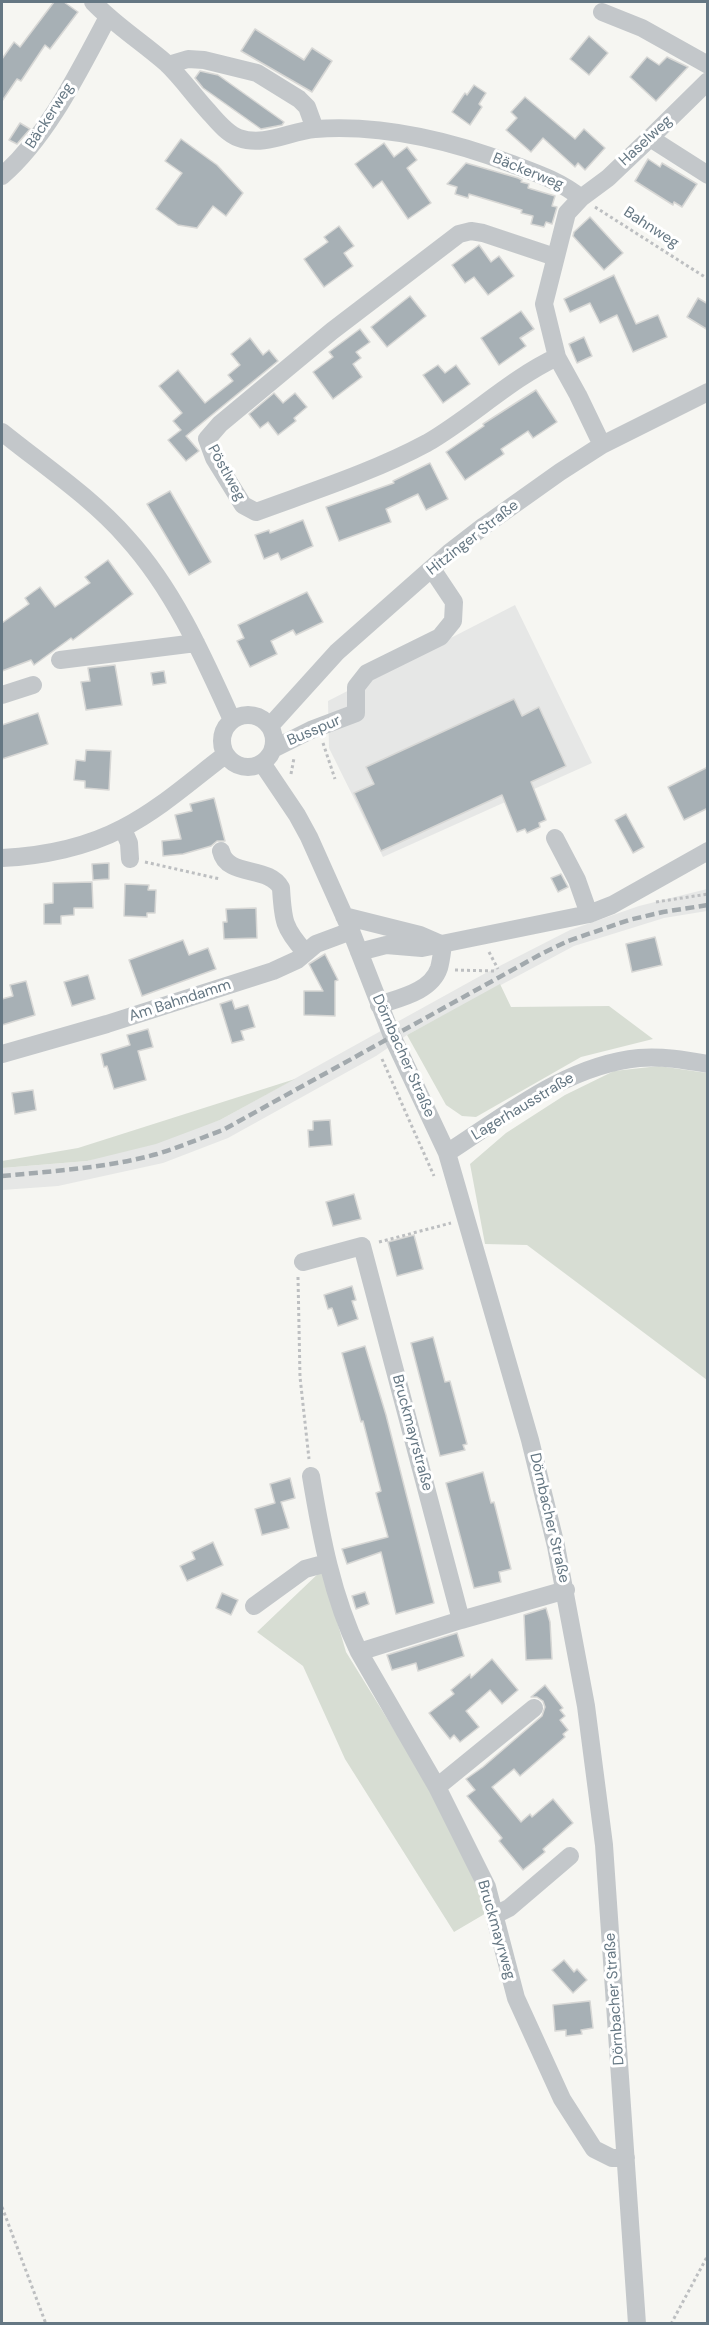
<!DOCTYPE html>
<meta charset="utf-8">
<style>
body{margin:0}
#map{position:relative;width:709px;height:2325px;overflow:hidden;background:#f6f6f2;font-family:"DM Sans",sans-serif}
canvas{display:block}
.frame{position:absolute;inset:0;border:3px solid #657783;pointer-events:none}
</style>
<div id="map">
<canvas width="709" height="2325"></canvas>
<div class="frame"></div>
</div>
<script>
const ctx = document.querySelector('canvas').getContext('2d');
ctx.lineJoin = 'round';
function paint(path, color) { ctx.fillStyle = color; ctx.fill(path, 'evenodd'); }
function strokePath(path, color, width, dash) { ctx.strokeStyle = color; ctx.lineWidth = width; ctx.lineCap = dash ? 'butt' : 'round'; ctx.setLineDash(dash || []); ctx.stroke(path); }
function drawText(font, color, halo, rows, align = 'center') {
  ctx.font = font + ' "DM Sans",sans-serif'; ctx.lineWidth = 6; ctx.setLineDash([]); ctx.textBaseline = 'middle'; ctx.strokeStyle = halo; ctx.fillStyle = color; for (const [text, x, y, turn = 0] of rows) {
    ctx.save(); ctx.translate(x, y); ctx.rotate((+turn || 0) * Math.PI / 180); ctx.textAlign = isNaN(turn) ? turn : align; if (halo) ctx.strokeText(text, 0, 0); ctx.fillText(text, 0, 0); ctx.restore();
  }
}
paint(new Path2D(`
 M515,605L592,763L383,857L329,748L328,701Z
 M707,889V911L664,918L574,946L407,1035L376,1056L228,1138L163,1163L58,1186L2,1190V1168L87,1161L220,1120L482,975L570,930L639,906Z`), '#e6e7e6');
paint(new Path2D(`
 M500,984L511,1007L609,1006L653,1039L581,1057L476,1117L462,1116L446,1105L407,1035Z
 M659,1066L707,1073V1380L527,1245L485,1244L470,1164L506,1133L565,1095L614,1071Z
 M295,1079L220,1120L156,1144L87,1161L2,1168V1161L78,1148Z
 M322,1570L346,1652L443,1809L488,1912L454,1932L345,1759L303,1666L257,1632Z`), '#d7ddd3');
const building = new Path2D(`
 M54,2H64L78,12L50,49L45,45L21,81L17,79L2,101V59L14,42L20,47Z
 M255,29L304,60L312,48L332,61L312,92L241,51Z
 M589,36L608,53L589,75L570,59Z
 M647,57L659,65L667,57L688,67L656,101L630,77Z
 M200,71L218,75L284,122L282,125L261,129L203,88L195,78Z
 M474,85L486,93L479,104L482,107L470,125L452,112L465,93L467,95Z
 M525,97L575,139L584,129L605,148L585,170L578,163L575,167L543,138L531,152L506,130L517,118L511,112Z
 M20,123L30,129L17,144L9,140Z
 M181,139L217,165L243,193L226,216L213,206L197,228L178,225L156,209L182,173L165,161Z
 M384,143L394,157L407,147L417,160L407,168L431,203L408,219L382,181L373,188L355,164Z
 M648,159L660,167L662,163L697,184L682,207L674,202L673,205L635,181Z
 M466,163L518,178L522,180L521,182L529,184L528,188L555,196L552,206L557,207L552,224L546,222L544,227L531,224L533,216L521,213L522,210L469,194L468,198L455,194L457,187L447,184Z
 M590,217L623,253L604,270L573,236L574,232Z
 M339,226L354,246L344,253L353,266L324,287L304,259L328,242L324,237Z
 M479,245L491,262L499,256L514,276L488,295L474,277L465,283L452,265Z
 M614,275L636,324L658,315L667,337L633,352L617,315L600,323L590,303L570,312L564,299Z
 M410,296L426,316L387,347L371,327Z
 M698,298L708,304V330L687,317Z
 M521,311L534,329L520,338L526,346L499,365L481,338Z
 M360,329L370,342L356,352L361,358L353,364L362,377L333,399L313,372L333,357L329,352Z
 M584,337L592,356L577,363L569,344Z
 M250,338L263,355L269,350L278,361L186,436L199,451L186,461L168,440L181,430L173,421L182,413L159,386L178,370L205,403L233,381L228,375L240,365L231,354Z
 M438,365L445,373L456,365L470,384L443,403L423,375Z
 M536,390L557,422L533,438L528,431L501,449L504,454L465,480L446,452L484,426L483,424Z
 M274,393L283,403L295,393L307,407L294,418L296,421L278,435L268,422L260,428L249,414Z
 M430,463L448,499L426,510L418,494L386,509L391,522L339,541L326,507L394,483L393,481Z
 M170,491L211,562L189,575L147,504Z
 M303,520L313,546L281,560L278,553L264,559L255,535L269,530L270,533Z
 M108,560L133,594L73,640L71,638L34,665L31,660L2,671V623L29,604L25,598L40,587L55,607L90,583L85,577Z
 M307,592L323,622L296,635L293,630L271,641L277,654L250,667L237,641L244,638L238,625Z
 M115,665L122,705L86,710L81,682L90,681L88,668Z
 M164,671L166,683L153,685L151,673Z
 M514,699L522,716L539,707L566,766L531,782L546,820L539,823L540,827L527,833L525,829L517,832L502,795L381,851L354,793L374,784L366,767Z
 M38,713L48,744L2,759V725Z
 M86,750L111,751L109,790L85,788V781L74,780L76,760L85,761Z
 M708,767V808L684,820L668,787Z
 M214,798L225,841H217L211,846L183,854L163,856L162,841L181,839L175,815L192,811L190,804Z
 M626,814L644,847L633,853L615,820Z
 M109,863V879L93,880L92,864Z
 M561,874L568,887L558,892L551,878Z
 M92,882L93,908H74V915L61,916V924H44V904L53,903V883Z
 M125,884L149,885L148,890H156L155,913H147V917L124,916Z
 M256,908L257,938L224,939L223,922H227L226,909Z
 M655,937L662,965L632,972L626,944Z
 M183,940L189,955L208,948L216,969L142,996L129,960Z
 M325,954L338,980L335,981V1016L304,1015V991H323L309,964Z
 M88,975L95,999L72,1006L64,982Z
 M26,981L35,1015L2,1025V999L13,996L10,985Z
 M232,1000L235,1009L248,1005L255,1027L241,1031L244,1040L232,1043L220,1004Z
 M148,1029L153,1047L138,1051L146,1080L114,1089L107,1066L104,1067L101,1054L130,1045L127,1035Z
 M33,1090L36,1110L15,1114L12,1093Z
 M330,1120L332,1145L309,1147L308,1130H313V1121Z
 M354,1194L361,1219L333,1226L326,1202Z
 M414,1235L423,1269L397,1276L388,1242Z
 M352,1286L356,1300L352,1301L358,1319L338,1326L332,1308L328,1309L324,1295Z
 M433,1337L445,1382L450,1381L467,1444L463,1445L465,1450L440,1456L411,1343Z
 M365,1346L386,1415L434,1603L396,1614L381,1552L347,1564L342,1549L388,1537L376,1493L381,1491L363,1421L361,1422L342,1353Z
 M483,1472L491,1503L494,1502L511,1569L499,1572L501,1582L474,1588L446,1483Z
 M290,1478L295,1498L281,1502L289,1528L262,1535L255,1509L275,1503L270,1484Z
 M213,1542L223,1565L187,1581L180,1566L195,1559L192,1552Z
 M365,1592L369,1604L356,1609L352,1596Z
 M222,1593L238,1600L231,1615L216,1608Z
 M546,1608L550,1622L552,1659L526,1660L524,1615Z
 M457,1633L464,1656L418,1671L416,1663L392,1670L387,1655Z
 M492,1659L518,1690L502,1704L490,1690L466,1711L479,1727L460,1742L454,1735L450,1739L429,1713L454,1694L451,1690L470,1674L471,1678Z
 M545,1685L563,1708L560,1710L565,1716L560,1720L568,1730L563,1734L565,1737L520,1776L514,1769L492,1787L521,1822L530,1814L532,1817L553,1799L573,1823L543,1849L545,1852L523,1870L499,1841L502,1838L467,1796L475,1790L466,1779L483,1767L542,1716L545,1707L543,1701L537,1697H531Z
 M564,1960L574,1972L577,1969L587,1980L573,1993L552,1970Z
 M590,2001L593,2028L581,2030L582,2034L566,2036V2030L555,2031L553,2005Z`);
paint(building, '#a7b0b5');
strokePath(building, '#d7d7d5', 1.5);
strokePath(new Path2D(`
 M595,207L708,279
 M323,743L335,779
 M291,774L294,758
 M145,862L220,879
 M656,902L708,894
 M489,952L498,969
 M455,970L494,971
 M382,1059L434,1176
 M379,1242L451,1223
 M298,1277L300,1377L309,1459
 M2,2207L46,2324
 M671,2324L708,2255`), '#bdbfc1', 3, [3, 3]);
strokePath(new Path2D(`
 M93,2C115,25 142,42 166,63C181,77 194,96 208,111C217,121 227,134 239,138C265,147 290,131 315,129C383,124 449,140 512,164C536,173 560,181 581,198
 M602,12L642,28L708,65
 M168,65L188,59L204,60L257,73L299,99L307,107L315,129
 M650,138L708,175
 M2,176C48,136 79,71 108,17
 M555,257L483,233L471,231L459,234L332,331L220,424L207,439L214,458L243,505L256,512C313,491 373,472 427,443C472,417 510,379 557,357
 M2,432C44,466 91,497 127,538C174,590 203,656 232,720
 M602,445L578,395L557,357L544,304L567,213L581,198L608,178L650,138L708,81
 M60,660L196,643
 M2,695L33,685
 M222 741a26 26 0 1 1 52 0a26 26 0 1 1-52 0Z
 M270,726L337,652L449,553L484,526L560,472L602,445L708,392
 M273,749L311,730L356,713V687L367,673L440,637L453,621L454,602L432,569
 M262,763L297,815L309,837L351,931L392,1036L447,1153L530,1440L556,1546L586,1706L604,1845L637,2324
 M123,829L129,843L130,859
 M555,838L577,880L589,914
 M221,851C227,878 269,865 281,888C283,920 283,927 305,952
 M2,858C42,856 87,847 123,828C160,809 192,780 225,755
 M344,916L420,935L443,945
 M359,952L386,945L422,948L589,914L612,905L708,851
 M379,1005C399,998 431,992 439,968C441,961 442,952 443,945
 M2,1054L107,1024L273,971L297,960L316,944L351,931
 M447,1153C506,1115 567,1065 639,1058C662,1056 685,1060 708,1064
 M303,1262L362,1246L461,1620L566,1590
 M311,1476C321,1536 332,1596 359,1652L461,1620
 M254,1606L305,1569L327,1563
 M359,1652L437,1787L487,1887L516,1998L562,2099L594,2149L612,2158H626
 M437,1787L534,1708
 M495,1915L509,1908L570,1856`), '#c3c7ca', 18);
strokePath(new Path2D(`
 M2,1176C53,1171 107,1168 157,1154C180,1147 201,1138 223,1130L543,953L568,941L629,920L663,912L708,905`), '#a2a9ad', 4.5, [9, 4.5]);
drawText('15px', '#657783', '#fff', [
 ["Bäckerweg",50,116,-57],
 ["Haselweg",646,141,-43],
 ["Bäckerweg",528,172,22],
 ["Bahnweg",651,228,33],
 ["Pöstlweg",226,473,61],
 ["Hitzinger Straße",473,538,-38],
 ["Busspur",314,731,-23],
 ["Am Bahndamm",180,1001,-18],
 ["Dörnbacher Straße",403,1056,66],
 ["Lagerhausstraße",523,1107,-31],
 ["Bruckmayrstraße",412,1433,75],
 ["Dörnbacher Straße",549,1518,77],
 ["Bruckmayrweg",496,1930,74],
 ["Dörnbacher Straße",615,1999,-94]
]);
</script>
